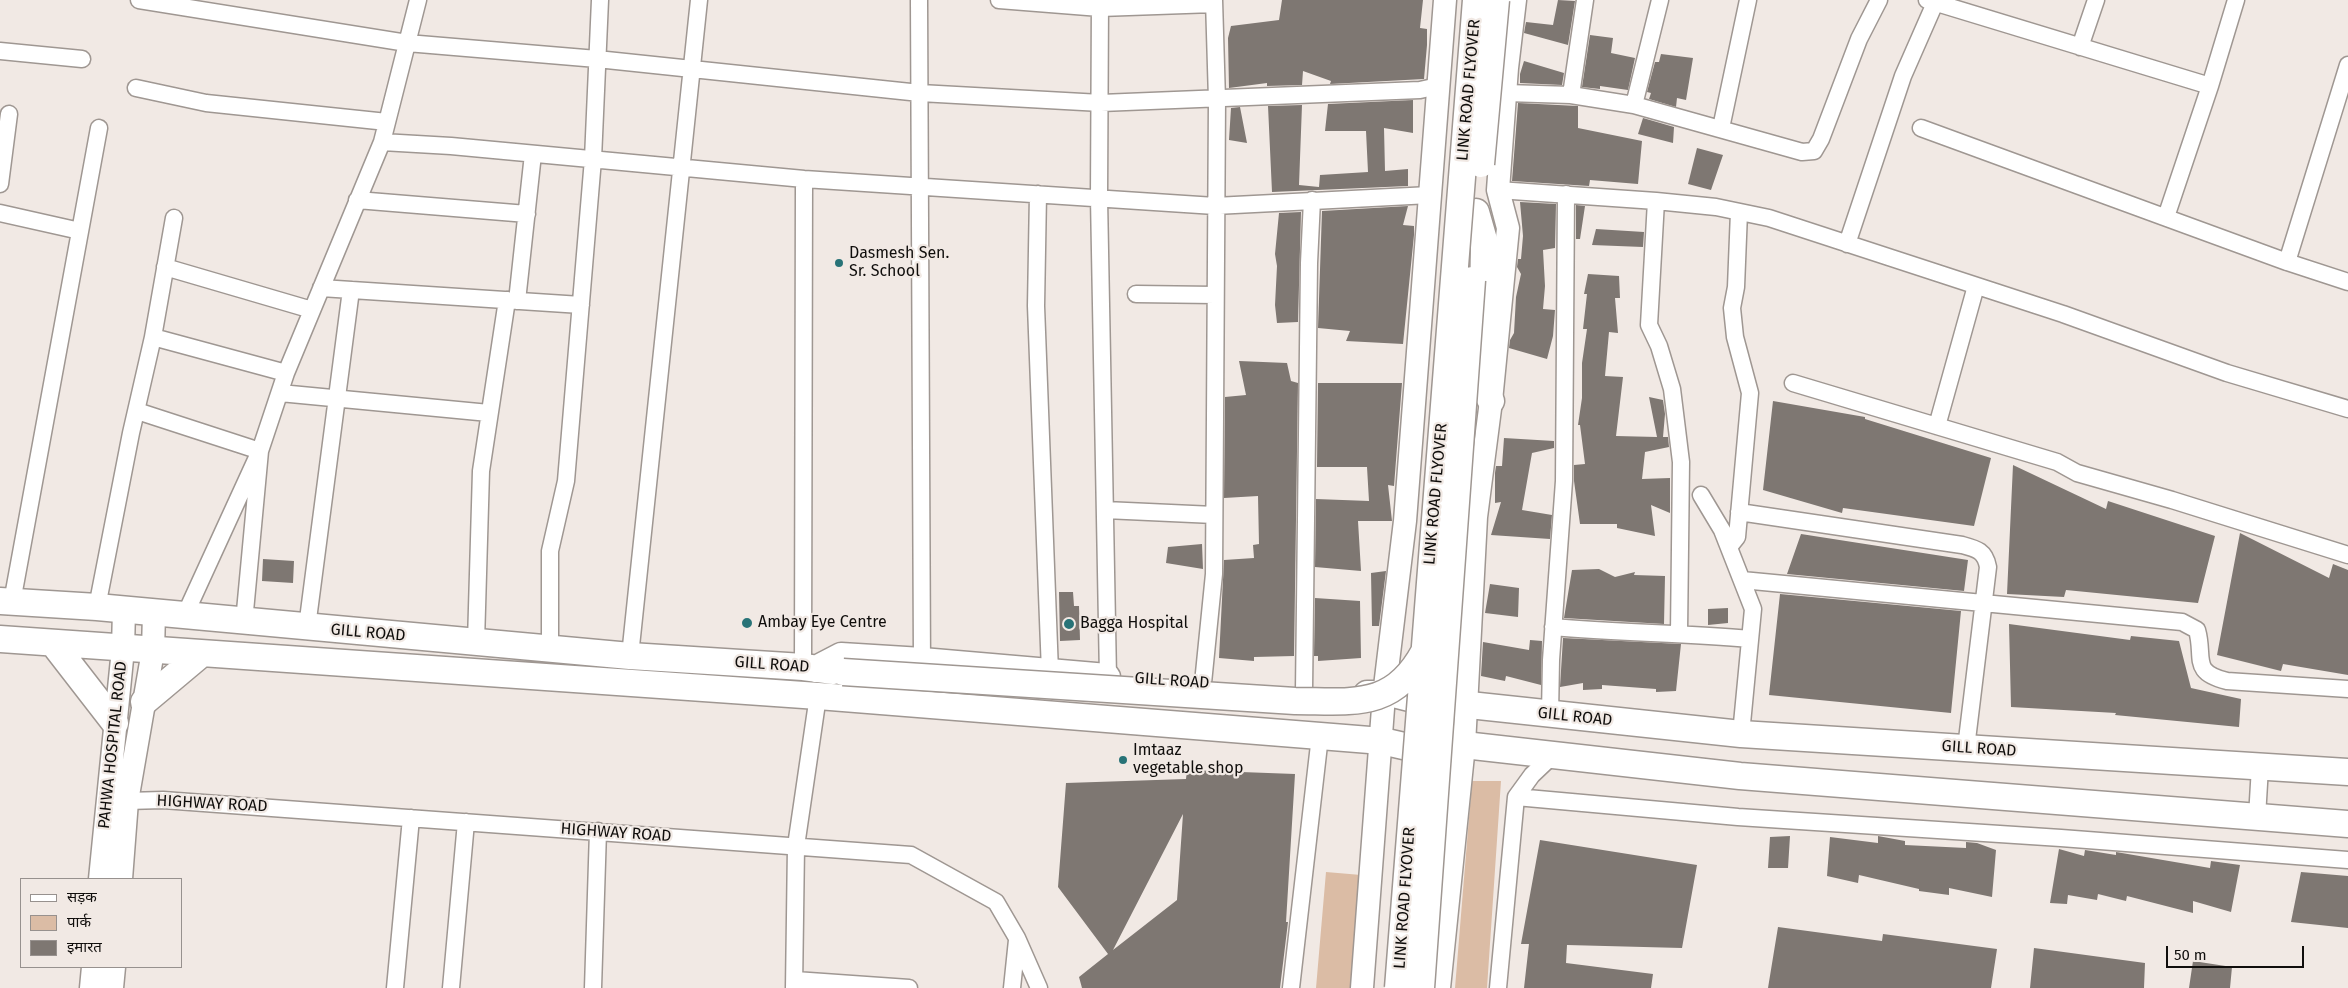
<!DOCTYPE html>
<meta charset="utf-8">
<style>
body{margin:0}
#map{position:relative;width:2348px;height:988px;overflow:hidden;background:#f1e9e4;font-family:"Fira Sans","Noto Sans Devanagari",sans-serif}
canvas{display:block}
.legend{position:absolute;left:20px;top:878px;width:162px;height:90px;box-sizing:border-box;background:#f1e9e4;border:1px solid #97918e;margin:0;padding:6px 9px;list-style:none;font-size:15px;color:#100e0c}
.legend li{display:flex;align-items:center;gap:10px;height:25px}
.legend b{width:25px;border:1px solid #97918e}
.scale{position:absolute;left:2166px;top:946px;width:138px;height:22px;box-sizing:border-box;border:2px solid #100e0c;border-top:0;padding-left:6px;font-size:15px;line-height:18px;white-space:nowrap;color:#100e0c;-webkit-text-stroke:4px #f1e9e4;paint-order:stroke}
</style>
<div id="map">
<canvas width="2348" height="988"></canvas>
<ul class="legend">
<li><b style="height:6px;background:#fff"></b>सड़क</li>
<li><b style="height:14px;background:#dbbca5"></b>पार्क</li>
<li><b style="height:14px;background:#7e7772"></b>इमारत</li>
</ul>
<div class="scale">50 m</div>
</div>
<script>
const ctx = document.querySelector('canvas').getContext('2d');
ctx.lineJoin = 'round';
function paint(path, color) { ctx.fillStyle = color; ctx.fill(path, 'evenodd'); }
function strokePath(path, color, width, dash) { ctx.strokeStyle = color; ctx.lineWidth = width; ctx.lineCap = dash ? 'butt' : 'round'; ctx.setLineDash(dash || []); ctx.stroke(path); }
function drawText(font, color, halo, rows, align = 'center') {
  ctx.font = font + ' "Fira Sans",sans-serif'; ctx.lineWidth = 4.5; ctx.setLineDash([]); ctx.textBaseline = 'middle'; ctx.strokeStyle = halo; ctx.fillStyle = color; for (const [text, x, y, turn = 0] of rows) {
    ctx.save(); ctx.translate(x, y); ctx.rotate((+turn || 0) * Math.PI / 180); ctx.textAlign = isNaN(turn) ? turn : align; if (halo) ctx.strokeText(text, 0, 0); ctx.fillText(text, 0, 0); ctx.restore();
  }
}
paint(new Path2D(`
 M1472,781H1501L1487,988H1455Z
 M1326,872L1373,876L1363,988H1316Z`), '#dbbca5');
paint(new Path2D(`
 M1282,0H1423L1420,28L1427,29V45L1424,79L1330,84L1331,81L1303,71L1302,85L1267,86V83L1229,88L1228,38L1231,26L1279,20Z
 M1558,0L1575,1L1568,45L1524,33L1526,22L1553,25Z
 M1590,35L1613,38L1611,53L1635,58L1628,90L1600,86V89L1582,87Z
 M1661,54L1693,58L1686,100L1677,98L1676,107L1649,99L1651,93L1647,92L1655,62H1659Z
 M1524,61L1564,73L1562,85L1520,83V74Z
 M1413,100V133L1384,128L1385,171L1408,169V186L1272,192L1268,106L1302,105L1299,185L1319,187L1320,175L1368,172L1366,131H1325L1328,104Z
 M1518,103L1578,106V128L1642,141L1638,184L1590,180L1589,186L1512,181Z
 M1240,107L1247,143L1229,140L1231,108Z
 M1643,118L1674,127L1673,143L1638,134Z
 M1697,148L1723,155L1711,190L1688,184Z
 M1520,202L1556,204L1555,248L1543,250L1545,286L1543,309L1555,310L1553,336L1547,359L1509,348L1510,340L1514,333L1516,297L1521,274L1517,267L1518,259H1521L1523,236Z
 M1576,205L1585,206L1580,239H1576Z
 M1408,206L1403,225L1414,226V235L1403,344L1346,341L1350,331L1318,328L1322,211Z
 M1301,212L1298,322L1277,323L1275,305L1277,266L1275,254L1279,213Z
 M1596,229L1644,232L1643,247L1592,245Z
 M1588,274L1619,276L1620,298H1615L1618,333L1609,332L1605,376L1623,377L1616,436L1657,437L1649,397L1663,400L1665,414L1663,437H1668L1669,447L1645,452L1642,479L1670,478V513L1651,505L1655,536L1617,528V524H1580L1574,481V465L1585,464L1580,425H1578L1582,398V363L1587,329H1583L1587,294H1584Z
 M1239,361L1287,363L1291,381L1298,383L1294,656L1254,657V661L1219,658L1224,560L1254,558L1253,545L1259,544L1258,496L1224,498L1225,397L1246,395Z
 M1318,383H1402L1394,486L1388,485L1392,521H1358L1361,571L1315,567L1316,499L1369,501L1367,467H1317Z
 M1773,401L1865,417V419L1991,458L1974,526L1843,508L1842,513L1763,490Z
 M1504,438L1554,441V448L1532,453L1522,510L1552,515L1550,539L1491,535L1501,502L1495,503V473L1496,466H1502Z
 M2013,465L2106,509L2108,501L2215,536L2198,603L2066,590L2064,597L2007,594Z
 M2240,533L2329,578L2333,564L2348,570V675L2283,664L2281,671L2217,655Z
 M1801,534L1968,560L1964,591L1787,574Z
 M1202,544L1203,569L1166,563L1168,547Z
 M263,559L294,561L293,583L262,581Z
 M1599,569L1615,577L1635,572L1634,575L1665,576L1664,624L1564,618L1572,570Z
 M1386,571L1379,626H1372L1371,573Z
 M1490,584L1519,588L1518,617L1485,613Z
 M1059,592H1073L1074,606H1079L1080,640L1060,641Z
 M1780,594L1961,611L1951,713L1769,695Z
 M1315,598L1360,601L1361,658L1318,661V656H1314Z
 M1728,608V623L1708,625V609Z
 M2009,624L2130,640L2131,636L2179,641L2191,688L2241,699L2239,727L2115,715L2116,713L2011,707Z
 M1563,638L1681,644L1676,691L1656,692V689L1602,685V689L1583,690V683L1560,687Z
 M1530,640L1542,641L1541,685L1506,676L1505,681L1481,676L1483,642L1529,650Z
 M1187,770L1295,774L1286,922H1288L1280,988H1082L1079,977L1108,954L1058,887L1066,783L1186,779ZM1183,814L1177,900L1113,950Z
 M1790,836L1788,868H1768L1770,837Z
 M1878,836L1905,841V845L1966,848V842L1977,843L1996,850L1992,897L1949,888V895L1919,891V889L1859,875L1858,883L1827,876L1830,837L1878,843Z
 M1540,840L1697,865L1682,948L1567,945L1566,963L1653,974L1651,988H1524L1529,944H1521Z
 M2059,849L2084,856L2085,850L2116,855V852L2210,868L2211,861L2240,865L2231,912L2193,901V913L2127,896L2126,901L2098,894L2097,900L2068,895L2067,904L2050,903Z
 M2301,872L2348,876V928L2291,922Z
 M1778,927L1882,941L1883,934L1997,949L1991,988H1768Z
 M2034,948L2145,963L2144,988H2030Z
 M2193,961L2232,967L2230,988H2189Z`), '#7e7772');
const street = new Path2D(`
 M139,0L407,43L597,59L920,93L1101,103L1420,90L1438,86
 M919,0L922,661
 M999,0L1100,8L1214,4
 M1100,0L1099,198L1108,677
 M1927,0L2210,86
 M2080,47L2096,0
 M0,51L82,59
 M136,88L206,103L387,122
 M1506,93L1571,95L1634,105L1802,152L1814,151L1821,139L1859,39L1879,0
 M1571,95L1585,0
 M1634,105L1660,0
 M1721,128L1748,0
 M1921,128L2287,262L2348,282
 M382,142L451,146L804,179L1215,206L1430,195
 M0,184L9,114
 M1498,190L1656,201L1716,207L1769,218L2063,314L2227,373L2348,409
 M1038,194L1036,306L1050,672
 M357,200L527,214
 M1656,201L1649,325L1659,346L1672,389L1681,462L1679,633
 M0,213L80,231
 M2166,217L2210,86L2236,0
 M174,218L153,337L286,373
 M1847,244L1903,76L1935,3
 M2287,262L2348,65
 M165,267L312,310
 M321,288L581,305
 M1136,294L1215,295
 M517,301L533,154
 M1793,383L2057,462L2077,473L2172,500L2348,555
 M280,393L489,413
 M137,411L260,451L244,622
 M1937,426L1976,286
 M1701,495L1722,530L1753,609L1741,734
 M1105,510L1214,515
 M1739,512L1962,545C1977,549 1985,551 1988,567L1966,748
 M1729,547L1737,537L1750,393L1735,337L1732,308L1736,287L1739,212
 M1742,580L2182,622L2197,630C2205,658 2190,672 2227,681L2348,689
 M12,602L99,128
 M97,607L131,433L153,337
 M184,617L260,451L286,373L382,142L418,0
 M307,627L351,290
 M1553,627C1619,633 1685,633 1750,639
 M476,642L481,471L507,300
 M550,648V551L566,481L593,159L600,0
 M630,656L699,0
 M803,667L804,179
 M1203,683L1214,574L1217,100L1214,0
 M1304,691L1309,263L1312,200
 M1550,714L1551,660L1564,481L1566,194
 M1516,797L1738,817L2061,838L2348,860
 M127,801L163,800L911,855L996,902L1017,938L1039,988
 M2257,817L2260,767
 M795,980L909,988
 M395,988L411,818
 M451,988L466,822
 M593,988L598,831
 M794,988L796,846L818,696
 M1012,988L1017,940
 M1291,988L1320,736
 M1498,988L1516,797L1532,775L1552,756`);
const secondary = new Path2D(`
 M100,879L123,649L124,610
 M121,879L127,801L153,651L154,613
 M91,988L93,967
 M112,988L114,967
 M1362,988L1384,695L1405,521L1445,0
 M1439,988L1464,745L1476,517L1491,401L1508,228L1498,190L1507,68L1515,0`);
const primary = new Path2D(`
 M1476,212L1484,240L1482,383L1491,401
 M0,601L97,607L630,656L803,667L834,671
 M0,639L818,696L1320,736L1382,741L1408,747L1464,745L1740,776L2348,824
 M53,643L115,723
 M816,669L841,656L922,661L1107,677
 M1367,694H1393L1413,699L1741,734L2348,772
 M144,702L200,655`);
strokePath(street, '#9f9792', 19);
strokePath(secondary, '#9f9792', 25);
strokePath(primary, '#9f9792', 29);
strokePath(street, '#fff', 16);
strokePath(secondary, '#fff', 22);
strokePath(primary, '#fff', 26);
const primaryBridge = new Path2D(`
 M1481,164L1496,0
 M843,672L1295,701C1352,701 1393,710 1424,652
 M1398,988L1476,0
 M1421,988L1472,280`);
strokePath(primaryBridge, '#9f9792', 29, []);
strokePath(primaryBridge, '#fff', 26);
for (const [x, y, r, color] of [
 [839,263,5,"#287377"],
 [747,623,6,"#287377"],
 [1069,624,6,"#287377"],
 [1123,760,5,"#287377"]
]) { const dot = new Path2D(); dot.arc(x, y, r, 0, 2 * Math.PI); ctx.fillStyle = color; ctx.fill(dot); strokePath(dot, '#f1e9e4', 2); }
drawText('16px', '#100e0c', '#f1e9e4', [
 ["LINK ROAD FLYOVER",1469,90,-85],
 ["LINK ROAD FLYOVER",1436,494,-85],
 ["GILL ROAD",368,633,5],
 ["GILL ROAD",772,665,4],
 ["GILL ROAD",1172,681,4],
 ["GILL ROAD",1575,717,6],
 ["PAHWA HOSPITAL ROAD",113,745,-84],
 ["GILL ROAD",1979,749,4],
 ["HIGHWAY ROAD",212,804,3],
 ["HIGHWAY ROAD",616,833,4],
 ["LINK ROAD FLYOVER",1405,898,-86]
]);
drawText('16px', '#100e0c', '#f1e9e4', [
 ["Dasmesh Sen.",849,254],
 ["Sr. School",849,272],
 ["Ambay Eye Centre",758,623],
 ["Bagga Hospital",1080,624],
 ["Imtaaz",1133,751],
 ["vegetable shop",1133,769]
], 'left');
</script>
